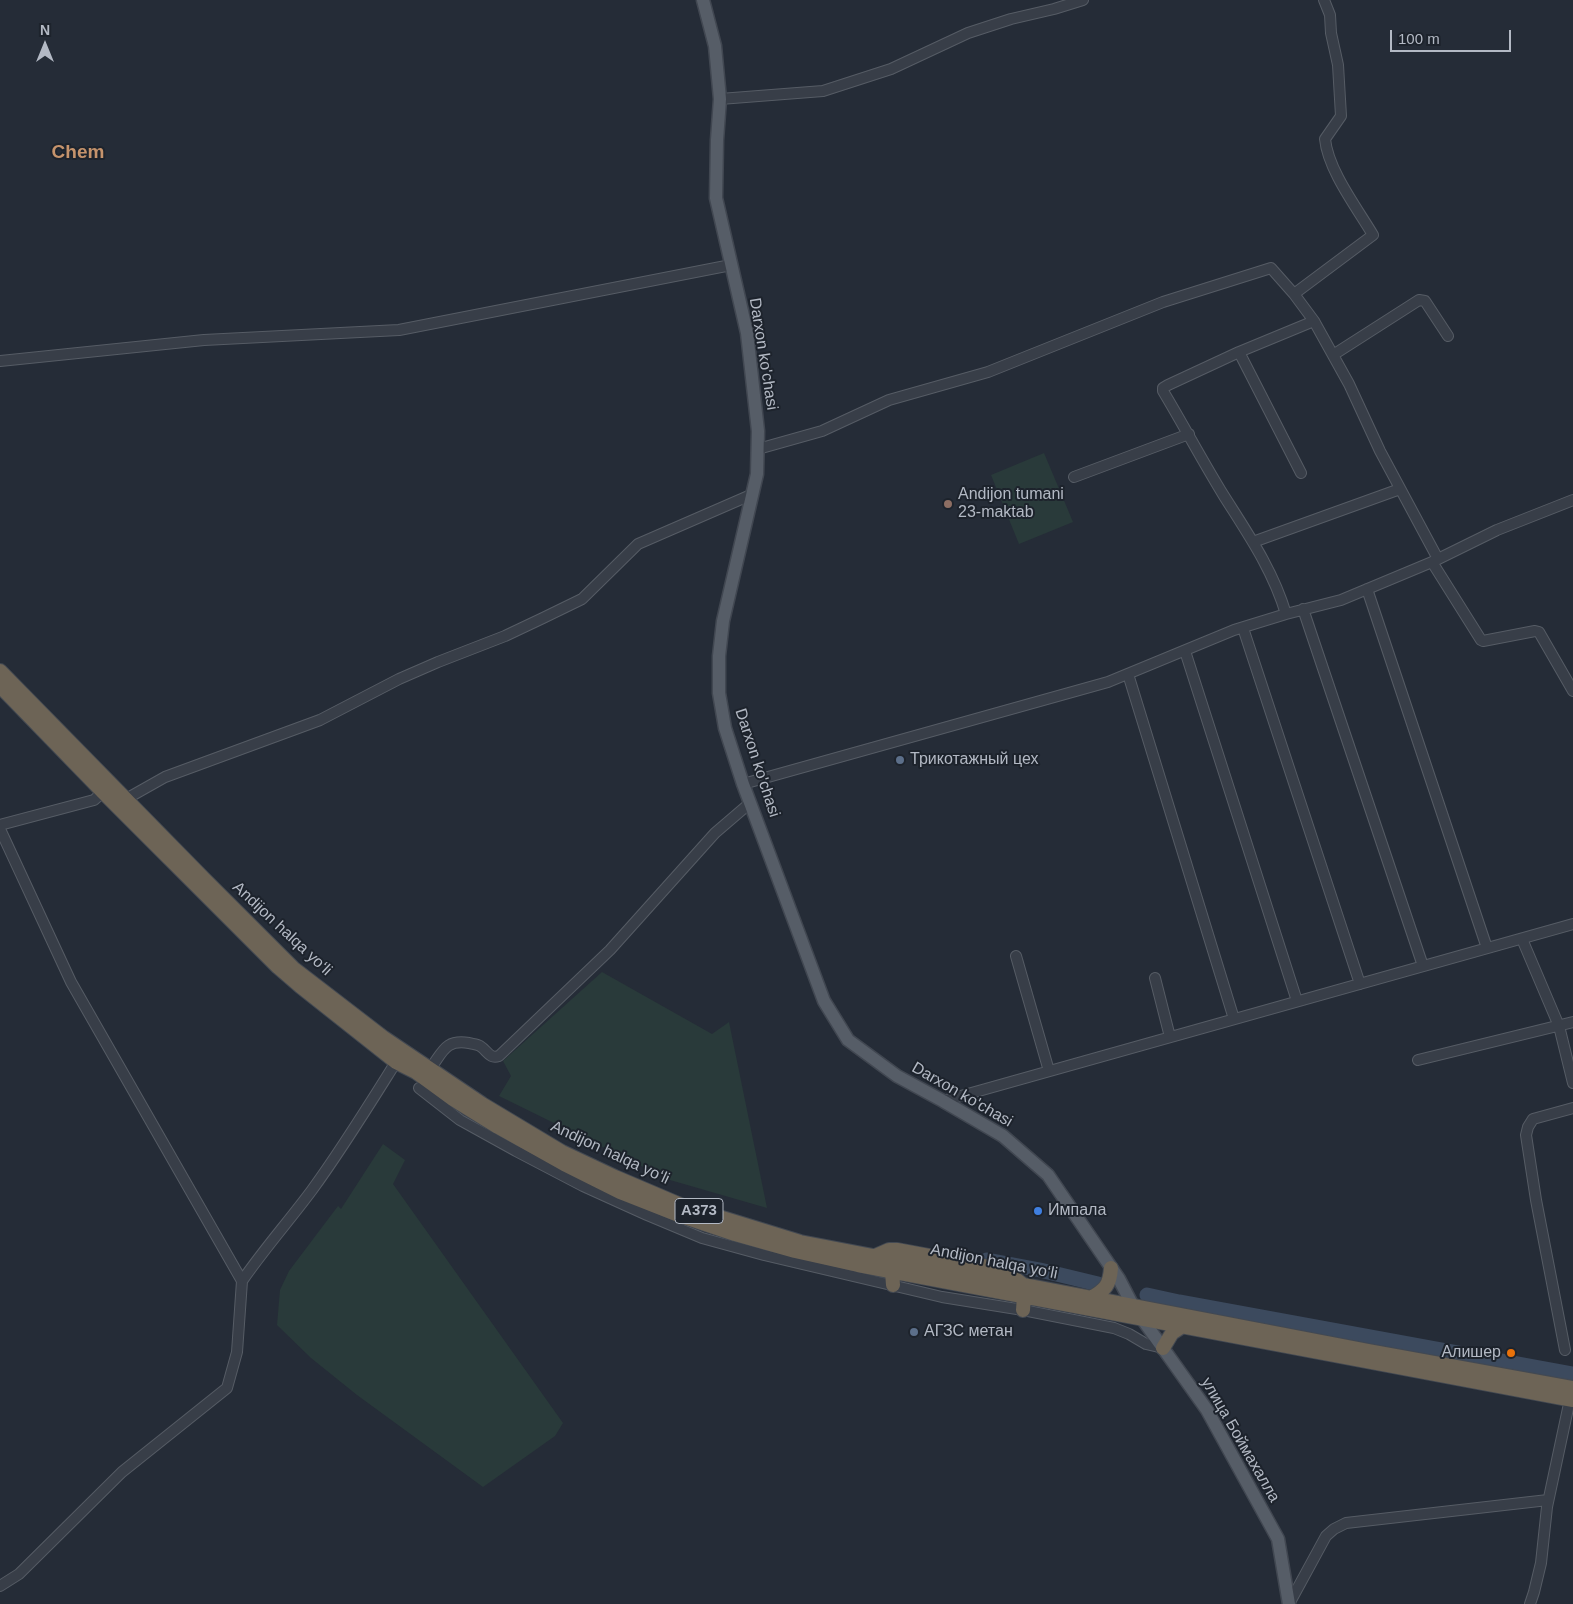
<!DOCTYPE html>
<meta charset="utf-8">
<style>
body{margin:0}
#map{position:relative;width:1573px;height:1604px;overflow:hidden;background:#252c37;font-family:Helvetica,sans-serif}
canvas{display:block}
.north{position:absolute;left:20px;top:20px;width:50px;height:50px;-webkit-text-stroke:4px #1d232c;paint-order:stroke;rotate:0deg;font-size:14px;font-weight:700;line-height:20px;text-align:center;color:#b3b9c4}
.north::after{content:'';display:block;margin:auto;width:18px;height:22px;background:#b3b9c4;clip-path:polygon(50% 0,100% 100%,50% 72%,0 100%)}
.scale{position:absolute;left:1390px;top:30px;width:121px;height:22px;box-sizing:border-box;border:2px solid #b3b9c4;border-top:0;padding-left:6px;font-size:15px;line-height:18px;white-space:nowrap;color:#b3b9c4;-webkit-text-stroke:4px #1d232c;paint-order:stroke}
</style>
<div id="map">
<canvas width="1573" height="1604"></canvas>
<div class="north">N</div>
<div class="scale">100 m</div>
</div>
<script>
const ctx = document.querySelector('canvas').getContext('2d');
ctx.lineJoin = 'round';
function paint(path, color) { ctx.fillStyle = color; ctx.fill(path, 'evenodd'); }
function strokePath(path, color, width, dash) { ctx.strokeStyle = color; ctx.lineWidth = width; ctx.lineCap = dash ? 'butt' : 'round'; ctx.setLineDash(dash || []); ctx.stroke(path); }
function drawText(font, color, halo, rows, align = 'center') {
  ctx.font = font + ' Helvetica,sans-serif'; ctx.lineWidth = 4; ctx.setLineDash([]); ctx.textBaseline = 'middle'; ctx.strokeStyle = halo; ctx.fillStyle = color; for (const [text, x, y, turn = 0] of rows) {
    ctx.save(); ctx.translate(x, y); ctx.rotate((+turn || 0) * Math.PI / 180); ctx.textAlign = isNaN(turn) ? turn : align; if (halo) ctx.strokeText(text, 0, 0); ctx.fillText(text, 0, 0); ctx.restore();
  }
}
paint(new Path2D(`
 M1044,453L1073,522L1019,544L991,475Z
 M602,972L712,1034L729,1022L767,1208L670,1180L499,1096L511,1076L503,1061Z
 M383,1144L405,1160L393,1184L563,1423L555,1436L483,1487L357,1395L311,1358L277,1325L280,1290L289,1271L338,1206L341,1209Z`), '#293a3a');
strokePath(new Path2D(`
 M987,1260L1040,1270L1098,1284
 M1147,1295L1179,1302L1573,1374`), '#3c4a5e', 15);
const minor = new Path2D(`
 M1324,0L1330,15L1331,33L1338,65L1341,116L1325,139C1328,170 1357,208 1373,235L1294,294L1314,321L1349,384L1380,451L1438,559
 M720,99L823,91L891,69L968,33L1011,19L1054,9L1083,0
 M1239,352L1301,473
 M1333,355L1419,300L1425,301L1448,336
 M0,361L204,340L399,330L731,265
 M758,449L822,431L889,400L988,372L1163,302L1271,268L1294,294
 M1074,477L1189,434
 M1253,542L1400,489
 M1432,562L1481,640L1483,641L1535,631L1539,632L1573,691
 M1367,589L1487,948
 M1303,609L1423,966
 M1286,614C1273,570 1248,534 1224,496C1203,462 1184,426 1163,391V388L1168,385L1239,352L1314,321
 M1243,628L1360,984
 M1185,651L1297,1001
 M1128,674L1234,1019
 M743,784L1108,682L1234,630L1286,614L1341,600L1432,562L1497,530L1573,500
 M126,799L165,777L320,720L399,679L438,662L505,636L543,618L582,599L638,544L753,494
 M0,825L94,800L103,792
 M0,829L71,982L242,1281L237,1352L227,1388L122,1472L19,1574L0,1586
 M1522,939L1559,1026L1573,1083
 M1016,956L1049,1071
 M1155,978L1170,1037
 M1418,1060L1573,1022
 M430,1069C443,1052 445,1039 469,1043C472,1044 477,1044 480,1046C488,1051 489,1059 499,1056L610,950L715,833L750,803
 M419,1088L460,1120L516,1151L583,1186L647,1215L702,1238L764,1255L942,1297L1023,1310L1114,1328L1129,1334L1146,1344L1163,1348
 M943,1101L1573,924
 M242,1281C264,1249 289,1221 312,1190C342,1149 369,1105 396,1062
 M1565,1350L1536,1200L1526,1135L1528,1127L1533,1119L1573,1108
 M1289,1604L1326,1536L1334,1529L1346,1523L1548,1500
 M1530,1604L1534,1592L1541,1563L1547,1507L1570,1399`);
const major = new Path2D(`
 M703,0L715,46L720,99L717,140L716,198L747,333L758,431L757,474L723,621L719,656V693L725,728L743,784L824,1001L848,1040L897,1076L943,1101L1003,1136L1048,1175L1119,1279L1133,1306L1207,1410L1278,1539L1289,1604`);
const highway = new Path2D(`
 M0,671L203,878L293,968L384,1038L482,1104L562,1152L615,1177L683,1206L800,1242L1369,1351L1573,1388
 M0,686L103,792L278,967L300,986L396,1062L416,1072L453,1099L498,1127L564,1164L620,1192L676,1214L735,1234L795,1251L858,1265L1573,1400
 M873,1257L889,1250H897L1004,1270L1022,1284
 M892,1272L893,1285
 M1091,1298C1105,1290 1110,1285 1111,1268
 M1023,1310L1024,1296
 M1163,1348L1172,1333L1181,1327`);
strokePath(minor, '#565c65', 12);
strokePath(major, '#414751', 15);
strokePath(highway, '#434952', 16);
strokePath(minor, '#383e48', 10);
strokePath(major, '#565d67', 12);
strokePath(highway, '#6d6456', 14);
for (const [x, y, r, color] of [
 [948,504,5,"#8d6e63"],
 [900,760,5,"#5c6f8a"],
 [1038,1211,5,"#3f7fe0"],
 [914,1332,5,"#5c6f8a"],
 [1511,1353,5,"#e8710a"]
]) { const dot = new Path2D(); dot.arc(x, y, r, 0, 2 * Math.PI); ctx.fillStyle = color; ctx.fill(dot); strokePath(dot, '#1d232c', 2); }
for (const [x, y, w] of [
 [699,1211,48]
]) { const box = new Path2D(); box.roundRect(x - w / 2, y - 12.5, w, 25, 4); ctx.fillStyle = '#1d232c'; ctx.fill(box); strokePath(box, '#b3b9c4', 1); }
drawText('bold 15px', '#b3b9c4', null, [
 ["A373",699,1211]
]);
drawText('16px', '#b3b9c4', '#1d232c', [
 ["Darxon ko'chasi",763,354,81],
 ["Darxon ko'chasi",757,763,72],
 ["Andijon halqa yo‘li",282,929,43],
 ["Darxon ko'chasi",962,1095,30],
 ["Andijon halqa yo‘li",610,1153,25],
 ["Andijon halqa yo‘li",994,1262,11],
 ["улица Боймахалла",1240,1440,60]
]);
drawText('16px', '#b3b9c4', '#1d232c', [
 ["Andijon tumani",958,495],
 ["23-maktab",958,513],
 ["Трикотажный цех",910,760],
 ["Импала",1048,1211],
 ["АГЗС метан",924,1332],
 ["Алишер",1501,1353,"right"]
], 'left');
drawText('bold 19px', '#c5936c', '#1d232c', [
 ["Chem",78,153]
]);
</script>
